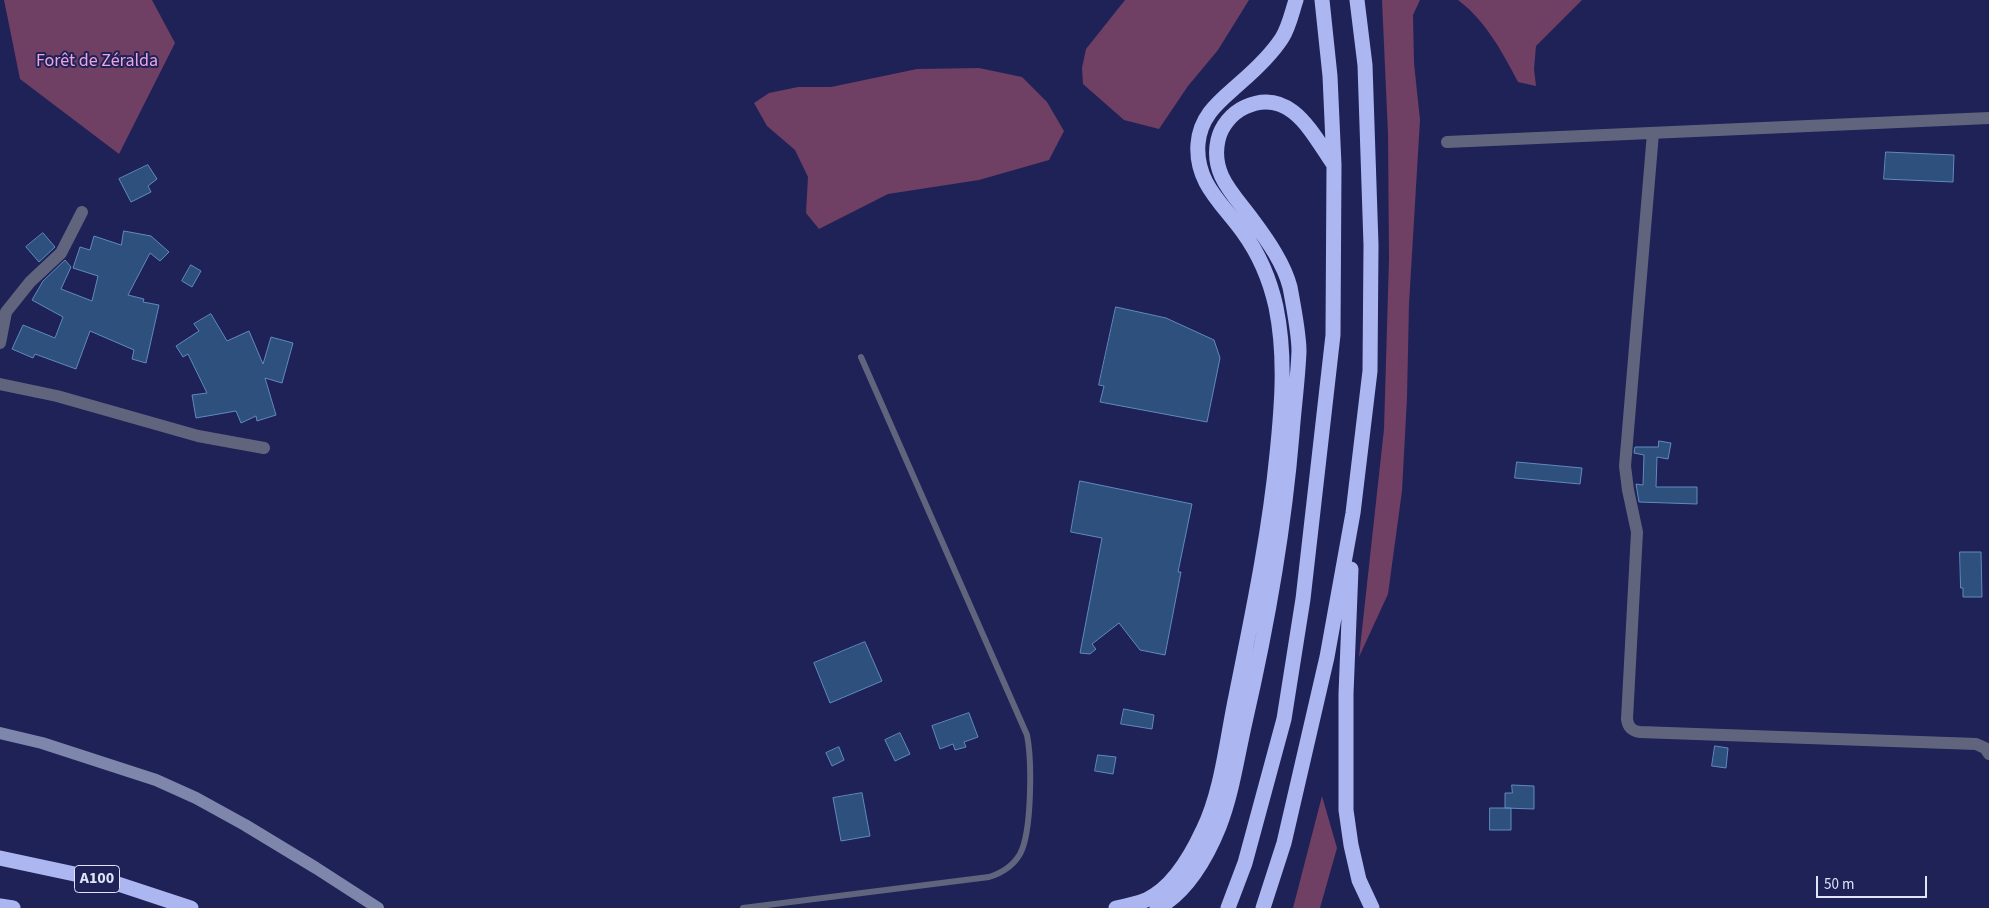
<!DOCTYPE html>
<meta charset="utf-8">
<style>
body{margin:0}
#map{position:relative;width:1989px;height:908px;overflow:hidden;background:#1f2257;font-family:"Source Sans 3",sans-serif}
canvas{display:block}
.scale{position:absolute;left:1816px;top:876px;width:111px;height:22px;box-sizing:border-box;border:2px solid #e0e4f9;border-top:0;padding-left:6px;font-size:15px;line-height:18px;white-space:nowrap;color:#e0e4f9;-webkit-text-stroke:4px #1f2257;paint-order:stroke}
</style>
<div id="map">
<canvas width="1989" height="908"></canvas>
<div class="scale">50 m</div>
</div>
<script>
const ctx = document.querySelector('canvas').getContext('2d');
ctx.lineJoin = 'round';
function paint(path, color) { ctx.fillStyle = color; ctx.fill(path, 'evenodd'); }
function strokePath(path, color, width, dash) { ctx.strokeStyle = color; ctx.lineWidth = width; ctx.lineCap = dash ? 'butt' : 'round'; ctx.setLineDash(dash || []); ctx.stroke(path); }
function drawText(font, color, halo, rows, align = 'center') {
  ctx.font = font + ' "Source Sans 3",sans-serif'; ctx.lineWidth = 4; ctx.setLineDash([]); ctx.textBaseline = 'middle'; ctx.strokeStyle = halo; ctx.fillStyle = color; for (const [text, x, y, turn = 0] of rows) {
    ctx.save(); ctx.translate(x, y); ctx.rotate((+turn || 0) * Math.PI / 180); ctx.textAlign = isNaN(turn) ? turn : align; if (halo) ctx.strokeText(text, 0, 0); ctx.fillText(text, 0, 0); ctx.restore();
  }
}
paint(new Path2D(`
 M4,0H152L175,43L119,154L20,79Z
 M1125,0H1249L1218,50L1188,86L1159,129L1124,120L1083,84L1082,68L1086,49Z
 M1382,0H1420L1413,15L1414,63L1420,120L1409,304L1407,398L1402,491L1388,594L1359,657L1384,429L1389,259L1388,134Z
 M1458,0H1582L1536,46L1534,69L1536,86L1518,82C1503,53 1485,20 1458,0Z
 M979,68L1022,77L1047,102L1064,131L1049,160L979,180L888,194L819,229L806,213L808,177L795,150L767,126L754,103L769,93L798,87H831L917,69Z
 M1322,796L1337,848L1320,908H1293Z`), '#6f3f64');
const building = new Path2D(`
 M1886,152L1954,155L1953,182L1884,179Z
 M148,165L157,179L148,186L151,192L131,202L119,179Z
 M124,231L151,236L169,252L160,261L150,253L128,295L144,299L143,302L159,305L146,363L132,359L134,350L90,331L76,369L35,354L33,358L12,349L23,325L55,338L63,317L32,300L43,281L65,260L71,267L61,289L92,301L98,276L73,268L80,247L90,250L94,236L121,245Z
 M43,233L55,247L39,262L26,247Z
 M191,265L201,271L192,287L182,281Z
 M1116,307L1166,318L1214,340L1220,358L1207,422L1100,402L1104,386L1099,385Z
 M211,314L227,341L249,331L263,364L271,337L293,343L282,383L265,378L276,415L257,421L256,416L241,423L236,411L196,418L192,395L207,393L188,354L183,357L176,346L199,331L194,324Z
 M1659,441L1671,443L1668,459L1657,457L1656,487H1697V504L1639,502L1636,484L1643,485L1644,455L1634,453L1635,447H1658Z
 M1517,462L1582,468L1580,484L1515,478Z
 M1080,481L1192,504L1178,572H1181L1165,655L1140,650L1119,623L1092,644L1096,649L1090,654L1080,653L1102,538L1071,532Z
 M1960,552H1981L1982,597H1963V588H1961Z
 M865,642L882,681L830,703L814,663Z
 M1124,709L1154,715L1152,729L1121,724Z
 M969,713L978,737L964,742L966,747L955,750L953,744L940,749L932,726Z
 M900,733L910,754L895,761L885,740Z
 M1715,746L1728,748L1726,768L1712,766Z
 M839,747L844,760L832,766L826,753Z
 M1098,755L1116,757L1113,774L1095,771Z
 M1512,785L1534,786V809L1505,808V793H1512Z
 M862,793L870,836L841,841L833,798Z
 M1490,808H1511V830H1490Z`);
paint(building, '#2e507d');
strokePath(building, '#6189c0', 1);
strokePath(new Path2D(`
 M743,908L989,877C1002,873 1013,866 1020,854C1032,832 1032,760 1027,735L861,357`), '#60657d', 6);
strokePath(new Path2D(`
 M1653,133L1625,466L1628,490L1637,532L1627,719C1628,727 1632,731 1640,732L1976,744L1985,748L1989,754
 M1447,142L1989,118
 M0,343L6,312L30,282L61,253L82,212
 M0,384L57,396L198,436L264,448`), '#60657d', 12);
strokePath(new Path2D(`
 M0,733L42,743L156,780L196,798L245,825L316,868L378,908`), '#7f86ac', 12);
strokePath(new Path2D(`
 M1351,569L1346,694V810L1351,845L1359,880L1372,908
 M0,858L112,882L191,908
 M0,906L13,908
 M1116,908C1126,906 1136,904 1146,900C1173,888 1191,856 1203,830C1222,792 1227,738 1236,696C1252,616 1269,536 1277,454C1282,405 1286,356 1276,307C1270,280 1259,254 1243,232C1223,204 1195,183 1198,144C1200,115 1220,101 1240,83C1255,70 1271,55 1282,38C1289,27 1292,12 1296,0
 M1157,908C1186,894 1207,857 1219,827C1232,794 1237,757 1245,722C1267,627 1284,532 1292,434C1294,407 1298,378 1299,351C1299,334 1293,303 1290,287C1284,264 1268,241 1254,222C1236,196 1210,176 1218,140C1221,126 1232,113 1245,107C1291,86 1313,135 1334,165
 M1228,908L1245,863L1284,719L1303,599L1333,335L1334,165L1330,76L1322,0
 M1263,908L1284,843L1327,657L1353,513L1370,371L1371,245L1365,65L1357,0`), '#acb7f1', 15);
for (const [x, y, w] of [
 [97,879,45]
]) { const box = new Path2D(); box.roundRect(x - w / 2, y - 13.5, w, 27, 4); ctx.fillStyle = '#1f2257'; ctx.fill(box); strokePath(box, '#e0e4f9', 1); }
drawText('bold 16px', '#e0e4f9', null, [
 ["A100",97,879]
]);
drawText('18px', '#f0a4dd', '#1f2257', [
 ["Forêt de Zéralda",97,62]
]);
</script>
